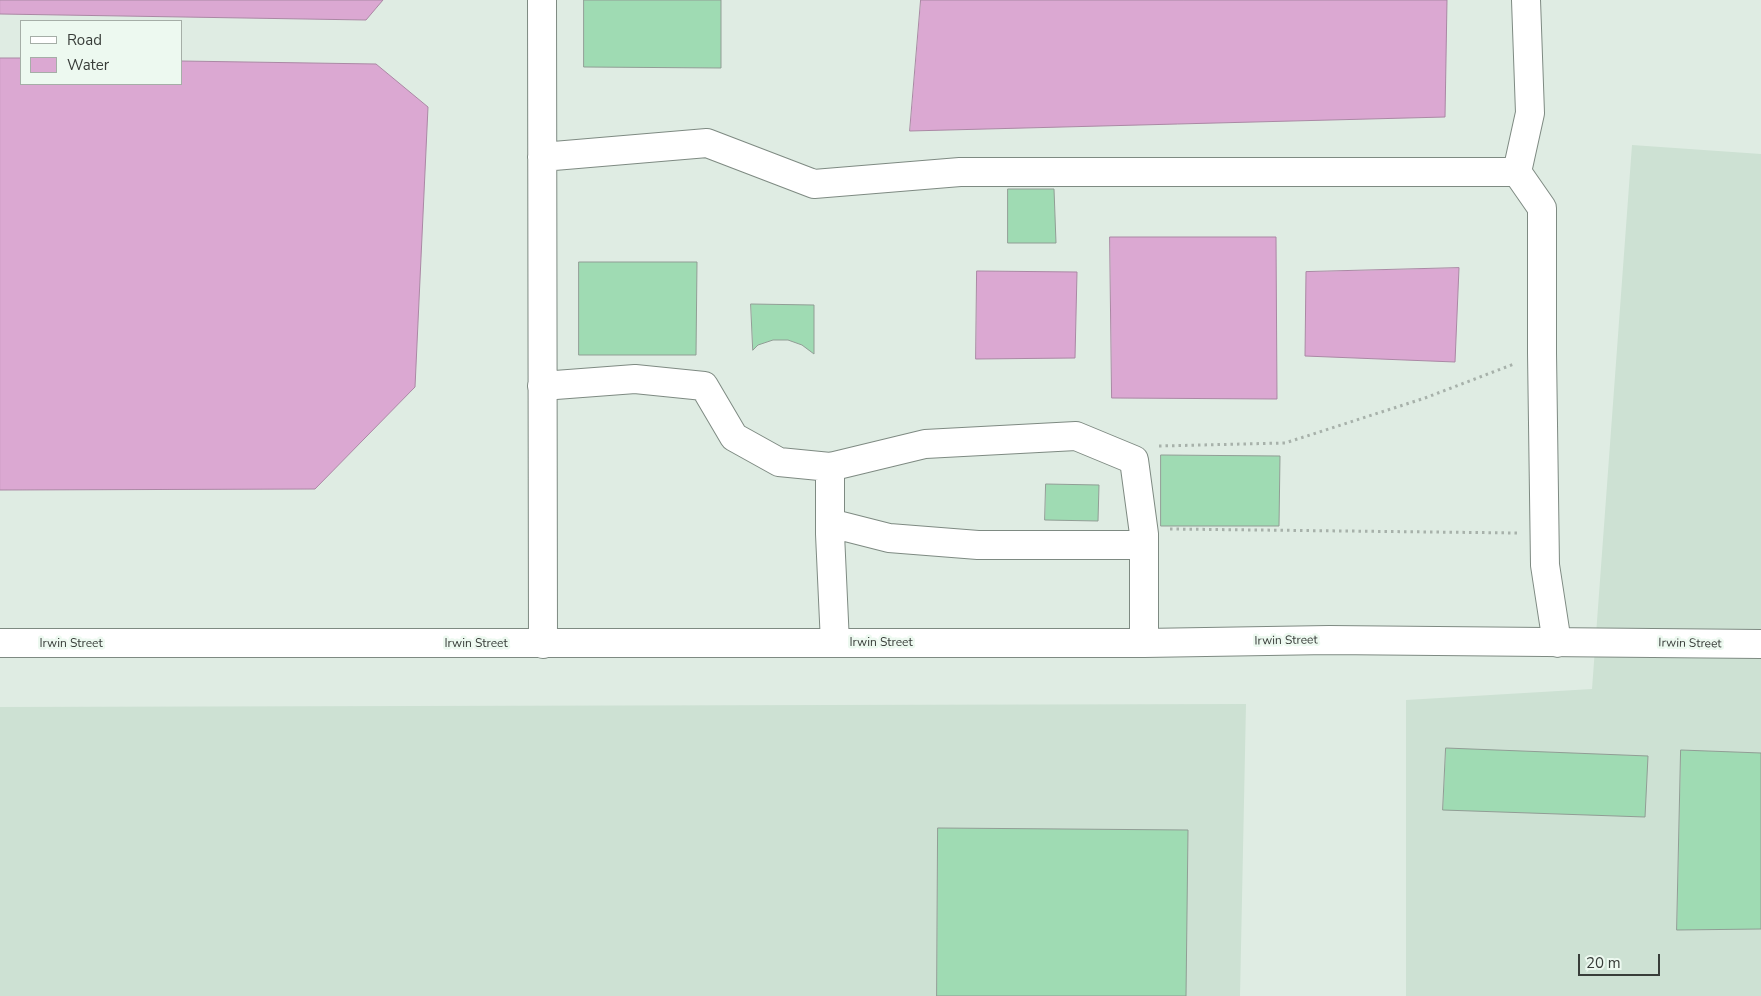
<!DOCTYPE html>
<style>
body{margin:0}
#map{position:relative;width:1761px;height:996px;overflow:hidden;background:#dfece3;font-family:"Nunito Sans",sans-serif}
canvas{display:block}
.legend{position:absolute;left:20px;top:20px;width:162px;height:65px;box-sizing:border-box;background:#edf9f0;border:1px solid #a5aea7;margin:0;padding:6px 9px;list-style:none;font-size:15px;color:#383d39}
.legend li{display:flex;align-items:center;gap:10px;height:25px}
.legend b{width:25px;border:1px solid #a5aea7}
.scale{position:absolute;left:1578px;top:954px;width:82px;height:22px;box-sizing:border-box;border:2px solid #383d39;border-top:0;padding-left:6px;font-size:15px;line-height:18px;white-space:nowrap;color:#383d39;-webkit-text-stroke:4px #edf9f0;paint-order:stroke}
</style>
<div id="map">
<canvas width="1761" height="996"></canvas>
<ul class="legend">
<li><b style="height:6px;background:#fff"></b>Road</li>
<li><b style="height:14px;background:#dba8d2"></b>Water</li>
</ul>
<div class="scale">20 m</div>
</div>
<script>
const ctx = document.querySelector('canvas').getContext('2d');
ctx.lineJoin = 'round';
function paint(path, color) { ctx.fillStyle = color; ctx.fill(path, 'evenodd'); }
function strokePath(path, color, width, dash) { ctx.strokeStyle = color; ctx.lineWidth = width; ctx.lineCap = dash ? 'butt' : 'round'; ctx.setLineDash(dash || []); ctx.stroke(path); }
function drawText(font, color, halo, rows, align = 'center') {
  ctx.font = font + ' "Nunito Sans",sans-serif'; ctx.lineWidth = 5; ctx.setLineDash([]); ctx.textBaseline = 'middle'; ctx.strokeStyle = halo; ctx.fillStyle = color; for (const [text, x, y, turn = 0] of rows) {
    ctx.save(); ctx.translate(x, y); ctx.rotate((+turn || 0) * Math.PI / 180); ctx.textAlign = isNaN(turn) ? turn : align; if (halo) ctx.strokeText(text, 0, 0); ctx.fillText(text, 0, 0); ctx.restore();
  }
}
paint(new Path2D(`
 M1632,145L1761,154V996H1406V700L1592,689Z
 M1246,704L1240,996H0V707Z`), '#cde1d3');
const water = new Path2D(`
 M0,0H383L366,20L0,14Z
 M921,0H1447L1445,117L910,131Z
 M0,58H21V84H181V61L376,64L428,107L415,387L315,489L0,490Z
 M1110,237H1276L1277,399L1112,398Z
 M1459,268L1455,362L1305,356L1306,272Z
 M977,271L1077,272L1075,358L976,359Z`);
paint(water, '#dba8d2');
strokePath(water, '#aa88a4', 1);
const building = new Path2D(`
 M584,0H721V68L584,67Z
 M1008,189H1054L1056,243H1008Z
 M579,262H697L696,355H579Z
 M751,304L814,305V354L802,345L788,340H773L758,345L753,350Z
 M1161,455L1280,456L1279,526H1161Z
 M1046,484L1099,485L1098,521L1045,520Z
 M1446,748L1648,756L1645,817L1443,810Z
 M1681,750L1761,753V929L1677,930Z
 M938,828L1188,830L1186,996H937Z`);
paint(building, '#9fdbb3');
strokePath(building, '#919d95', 1);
const minor = new Path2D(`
 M542,0L543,644
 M542,157L707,143L814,184L960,172H1517L1542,208V353L1545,565L1557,643
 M1517,172L1530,113L1526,0
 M542,386L635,379L704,386L734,437L779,462L830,467L925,444L1076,436L1134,460L1144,534V643
 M830,467V534L835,643
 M830,523L889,538L978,545H1143
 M0,643H1144L1329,640L1761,644`);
strokePath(minor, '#7e8a82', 30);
strokePath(new Path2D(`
 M1159,446L1285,443L1425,398L1514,364
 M1170,529L1518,533`), '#a7b1aa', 3, [2.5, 4]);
strokePath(minor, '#fff', 28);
drawText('12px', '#383d39', '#edf9f0', [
 ["Irwin Street",1286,641,-1],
 ["Irwin Street",881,643],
 ["Irwin Street",71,644],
 ["Irwin Street",476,644],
 ["Irwin Street",1690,644,1]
]);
</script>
